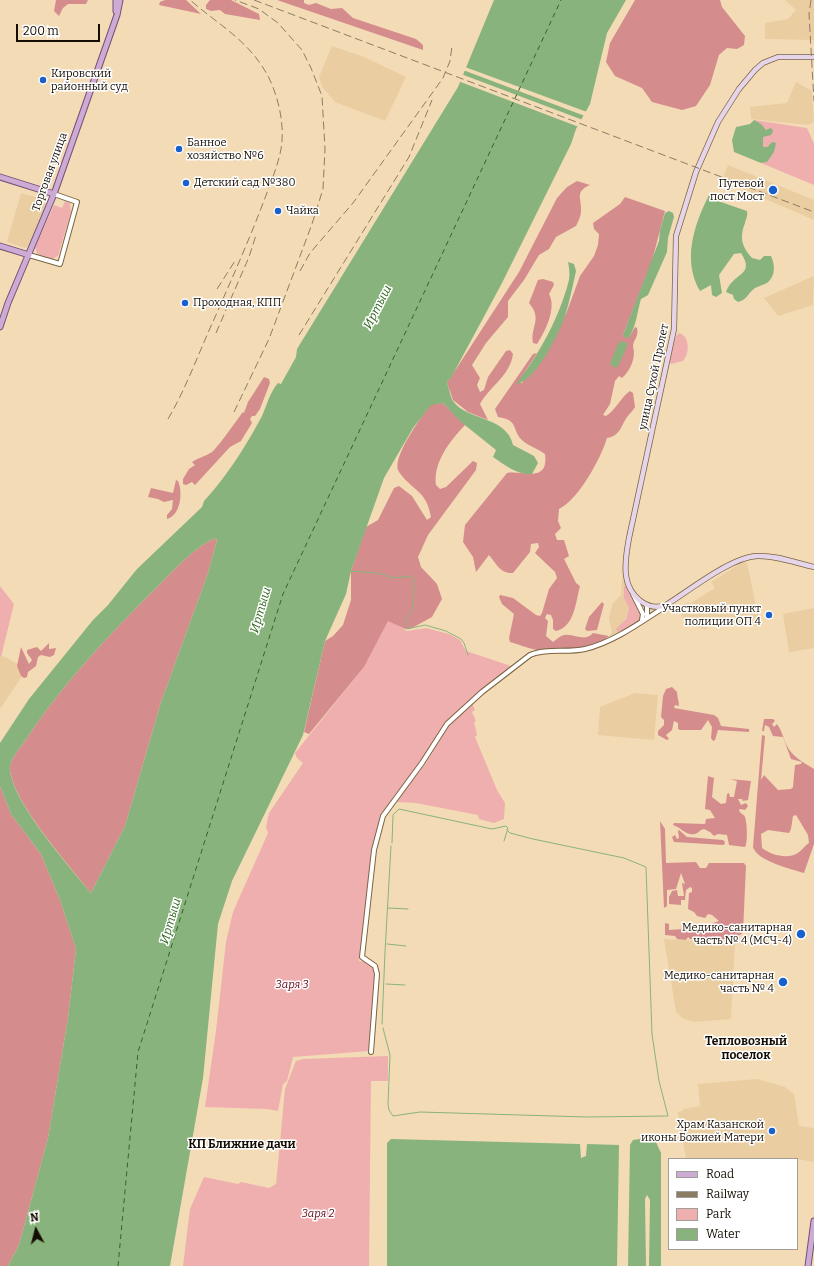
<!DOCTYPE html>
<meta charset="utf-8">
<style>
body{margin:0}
#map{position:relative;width:814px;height:1266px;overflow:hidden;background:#f3dbb6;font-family:Bitter,serif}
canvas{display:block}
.legend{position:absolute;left:668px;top:1158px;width:130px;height:92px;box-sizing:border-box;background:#fff;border:1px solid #a19e9a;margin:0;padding:5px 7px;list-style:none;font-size:12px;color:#150d02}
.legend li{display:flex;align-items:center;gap:8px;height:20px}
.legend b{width:20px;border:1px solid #a19e9a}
.north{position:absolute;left:16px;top:1210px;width:40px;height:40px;-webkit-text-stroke:3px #fff;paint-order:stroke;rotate:353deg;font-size:11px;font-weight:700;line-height:16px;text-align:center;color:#150d02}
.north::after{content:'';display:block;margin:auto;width:14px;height:18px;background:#150d02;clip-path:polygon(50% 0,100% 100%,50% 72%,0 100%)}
.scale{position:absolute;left:16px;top:24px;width:84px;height:18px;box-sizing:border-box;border:2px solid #150d02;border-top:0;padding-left:5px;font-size:12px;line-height:14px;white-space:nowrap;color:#150d02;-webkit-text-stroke:3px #fff;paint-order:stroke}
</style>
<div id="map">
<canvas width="814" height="1266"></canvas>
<ul class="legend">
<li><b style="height:5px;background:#ccabd5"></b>Road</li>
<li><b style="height:5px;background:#8c7c63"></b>Railway</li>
<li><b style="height:11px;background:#efafaf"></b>Park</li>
<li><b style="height:11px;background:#89b37d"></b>Water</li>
</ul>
<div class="north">N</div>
<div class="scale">200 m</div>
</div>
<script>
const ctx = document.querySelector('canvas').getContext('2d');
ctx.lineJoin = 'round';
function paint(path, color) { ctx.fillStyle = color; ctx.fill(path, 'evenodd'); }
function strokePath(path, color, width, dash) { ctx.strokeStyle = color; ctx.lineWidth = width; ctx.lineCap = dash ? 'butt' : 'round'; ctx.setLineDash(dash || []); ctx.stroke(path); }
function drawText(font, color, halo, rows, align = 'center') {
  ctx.font = font + ' Bitter,serif'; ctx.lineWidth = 3; ctx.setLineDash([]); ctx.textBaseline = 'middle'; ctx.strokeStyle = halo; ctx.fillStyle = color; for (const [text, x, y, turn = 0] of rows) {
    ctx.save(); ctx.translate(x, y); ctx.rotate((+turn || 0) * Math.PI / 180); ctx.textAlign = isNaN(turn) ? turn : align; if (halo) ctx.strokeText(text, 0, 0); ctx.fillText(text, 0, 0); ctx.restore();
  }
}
paint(new Path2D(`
 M785,0H814V40L765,39V23L788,19L796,10Z
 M332,46L364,57L406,77L385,121L335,102L323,88L319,77Z
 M796,82L812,91L814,122L808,125L751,119L750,107L787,103Z
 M728,165L814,200V220L722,180Z
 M21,193L42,199L47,203L32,241L27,247L25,248L7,242Z
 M814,276L813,305L778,316L764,298Z
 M743,562L747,563L760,625L752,626L712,619L706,630L687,623L677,608L686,603H691L715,588L711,582Z
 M623,568L627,585L624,598L629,608L620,633L608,639L612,632L609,619L610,613L613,603L621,595Z
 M814,608V648L789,652L783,614Z
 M0,656L5,657L27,669L0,709Z
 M635,693L658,695L654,740L598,735L600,707Z
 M664,939L735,943L731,1019L694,1022L682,1018L676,1012Z
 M757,1079L785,1087L794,1094L799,1126L814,1128V1162L797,1159H686L678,1112L683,1111V1109L700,1106L698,1084Z`), '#eacea2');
paint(new Path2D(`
 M754,120L807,128L814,144V185L761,163L767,162L772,142L767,147H763V137L766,130Z
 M65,201L70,203L71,212L58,256L52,259L37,254L35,247L54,205L62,208Z
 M679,333C690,336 690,353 683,361L671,364L669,360L676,336Z
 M627,585L641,614V620L618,633L616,629L626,619L629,608L624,598V586Z
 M0,586L14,604L1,657L0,656Z
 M388,620L407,631L426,628L449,634L460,640L466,651L511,666L444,725L422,762L380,817L373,847L359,961L368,962L375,970L369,1051L293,1057L287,1081L283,1084L278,1111L267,1109L205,1107L216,1031L226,942L233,912L268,833L266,827L269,813L303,763L297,758L295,753L364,667Z
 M472,703L475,710L472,712L476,721L474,722L477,735L475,737L497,790L505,803L504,819L494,823L479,819L478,815L416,803L396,802L426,763L448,727Z
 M388,1056V1081H371L369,1266H183L190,1209L204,1177L238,1184L241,1182L269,1188L276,1184L285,1089L296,1061L303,1059Z`), '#efafaf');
paint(new Path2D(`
 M56,0H88L86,4H68L63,8L59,16L54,11Z
 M165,0H186L201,14L159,5L160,2Z
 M210,0H231L259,14L260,20L225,14L220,10L211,11L206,9V5Z
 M277,0H304V3L309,5L316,3L331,9L342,8L353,18L416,39L423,45V50Z
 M635,0H720L722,7L745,36L744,45L737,49L727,48L719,55L710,85L696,106L682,110L652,102L642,88L615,76L606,62L610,43Z
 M577,181L590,185C574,192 582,198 581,211C581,216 578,222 576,226L556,237L549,249L539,255L524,280L508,301V317L486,343L472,365L480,378L477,385L480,392L484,390L488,377L506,351L510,350L513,354C510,376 490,386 480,404L488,420L468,412L453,400L447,383L519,272L557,198L567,187Z
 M625,197L665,211L652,261L623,335L630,336L635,327L637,328C639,337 634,338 633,346C633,348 634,350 634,352C634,362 629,372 622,378L619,376L615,381L610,404L603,415L606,416C616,410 620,398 630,391L633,393L635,407C633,411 629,414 627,417C621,426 620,436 607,438C601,458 579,499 559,509L558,521L561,528L555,534L557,540H564L569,556L564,559L576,583L580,586C576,600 575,627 556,631L553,629V620L551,615L547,614L545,618L548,621L546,636L553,642C557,639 560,636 564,635C575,633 584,643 593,633L609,636C594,650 563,653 543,651C532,650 521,645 510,642L509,638L514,614L502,604L499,597L500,595L513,598L536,615L540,616L542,613L549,589L557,578L555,572L535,553L539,547L538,543L531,544L530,552L513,573C500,574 496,563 489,555L476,572L473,557L463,542L465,525L507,473C522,470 549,484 545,454C538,449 529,446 523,441C511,431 520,420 498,417L495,409L533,354L537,353L518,383H522L566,314L580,276L594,256L598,245L599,234L594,229L593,223L620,204Z
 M543,279L553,282L554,285L549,294C557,308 545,332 537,344L533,343C530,327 543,319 529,303L538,280Z
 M264,377L269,379L270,383L260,409L255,416H252L250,419L252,423L241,441L230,447L195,485L192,482L186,485L183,484V479L189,469L195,465L192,462C198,458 206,456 212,452C219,446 236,421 243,412L244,413L248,402Z
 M443,403L465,425C450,441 433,462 436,485L440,489L446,487L473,461L477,463L476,470L428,535L418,557L421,567L437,584L442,599L432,617L412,628L405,629L388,621L364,667L309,734L304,732L325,641L333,636L343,625L351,600V571L366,527L378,520L394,488L399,486L412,496L427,520L431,517C426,489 412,491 399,472C390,459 422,416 431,404Z
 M176,480L178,481C183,492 181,515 167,519V515L172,509L173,500L164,502L158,499L148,497L151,488L173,493Z
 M215,538L217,540L208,573L161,702L125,826L91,893C69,865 14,804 10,770C9,760 20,748 25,741C62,684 109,635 157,587C174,570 193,548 215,538Z
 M602,602L604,604L597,630L587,631L585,629L589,617Z
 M49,643V649L56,648L54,655L50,657L41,655L38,657L36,666L28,672L27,677L24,678L21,676L17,666L21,647L29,664L32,660L27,653V650L37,647L41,651Z
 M672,687L677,692C677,697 679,701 679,706L675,705L674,708L714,715L718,718L721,726L749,729V732L718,730L715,740L713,741L711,738L712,727L708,720L701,730H680L678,729V723L674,721L672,730L666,735L669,739L667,740L658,735V731L664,725V720L661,717L663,696L666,689Z
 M764,719H773L775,721L772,724L774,727L777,724C782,731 783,737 786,744C792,757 803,762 814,769V844L804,873C791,869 757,861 753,847L762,735L765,736L761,780L764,775L778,790L791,789L793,787L795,765L801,764L802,762L791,759L783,737L773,736L769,727L765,725L764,731H762ZM796,815L808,835L809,843C804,846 801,852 796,854C786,859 771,855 762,848L761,834L768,830L789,833L791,829L793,816Z
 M708,776L714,778L712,797L721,804L726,803L727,794L729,793L730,797H734L737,781L730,779L751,781L748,800L743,801L742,799H738L741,805L746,803L748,806L745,810L740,809L739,810C740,814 744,814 745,817C747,822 748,843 745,847L729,845L727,835L718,834L714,836L710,832L704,829C699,830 699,833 695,834C686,836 682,828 673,825L674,823L705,824L706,819L715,818L710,810L705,809Z
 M0,786L11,814L41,854L60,900L76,949L68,1018L48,1138L19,1245L8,1266H0Z
 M660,821L665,829L666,863L696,862L700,868H706L709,863H744L746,866L743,932L740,935L717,941H706L704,937L701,940L690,939L688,937L686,940L677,939L675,936L665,935V923L669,924V930L684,929L691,932L706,930L710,924L719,921L712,915L708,914L705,918L697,916L694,912L688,909L689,893L692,892V888L690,887L686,890L685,900H681V905L669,904V897L672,891L677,890L678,896H684L682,883L685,884L681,873L676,889L667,890V906L664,908Z
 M679,830L687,837L723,840L725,842L724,845L674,842L672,837L675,835L677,839L679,838L678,831Z`), '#d58c8d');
paint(new Path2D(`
 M494,0H626L607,33L590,104L576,129L571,144L502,283L452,376L447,383C449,388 450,396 453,401C467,421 507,416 513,445L534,456L538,463L532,474C517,475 505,465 493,457L496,450L461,422L443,403L431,405L413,428L384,478L351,571L346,594L325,641L303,735L232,881L218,924L203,1078L170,1266H8L19,1245L48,1138L68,1018L76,949L60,900L41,854L11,814L0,786V743L29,699L93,620L108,605L137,569L202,507L204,501C227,476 246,446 262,416C267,405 270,392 278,383L281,384L296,357L297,349L458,87ZM215,538L217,540L208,573L161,702L125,826L91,893C69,866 13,803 10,770C9,760 20,748 25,741C62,684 109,635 157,587C174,570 193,548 215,538Z
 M754,120L761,124L766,130L771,128L773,131L771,135L763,137V147H767L772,142L776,143L774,152L767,162L761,163L734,152L732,140L736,127L750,124Z
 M709,195L715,200L747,211C748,217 746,218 745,223C739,238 742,247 752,258L760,260L764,256H771C775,265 776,276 767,283C763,285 759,286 755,288C748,293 747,300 738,302L734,299L733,295L726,292C733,272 756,276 741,253L734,254L719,275L722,293L716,297L712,295L711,285L700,291C682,260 694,225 709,195Z
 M669,211L673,213L674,217L668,238L667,252L648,295L641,299C637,312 637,323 630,336L628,338L624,337L623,335L659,241L660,230L665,213Z
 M568,262L574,264L576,271C573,285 570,299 566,313C561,330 536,382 516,384C539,355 560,316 569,280C570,274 569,267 568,262Z
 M621,341L627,343V346L618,366L615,368L610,364L618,344Z
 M646,1138L656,1142L661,1153V1266H649L650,1200L647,1195L645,1199L646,1266H628L630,1145L633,1140Z
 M391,1139L580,1144L581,1158L586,1156L587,1144L619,1145L617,1266H387V1143Z`), '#89b37d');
paint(new Path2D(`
 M465,67L587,112L585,116L463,70Z
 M461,74L583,120L579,127L458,81Z`), '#f3dbb6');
strokePath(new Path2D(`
 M350,571L378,573L393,578L411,576L414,579C414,588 414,596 413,605C412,614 403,619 407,629L425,625L446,631L461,639L464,643L468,655
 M392,843L393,815L399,809L492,829L506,826L508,828L504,841
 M388,908L408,909
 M387,944L406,946
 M386,984L405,985
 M382,1024L385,952L391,846
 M383,1028L390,1055L388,1104L389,1110L393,1116L420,1112L587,1117L668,1116L659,1081L652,1034L646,867L624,858L533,839L510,833L507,830`), '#89b37d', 1);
strokePath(new Path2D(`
 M118,1266L138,1052L283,594L561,0`), '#30671f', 1, [5, 4]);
const tertiary = new Path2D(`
 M29,255L60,264L77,202L54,194
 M633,594L643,614L642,620
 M647,618V605
 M371,1052L377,974L375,966L362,957L374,850L383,816L422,763L447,724L482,692L530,655C545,648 568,653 585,649C614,642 641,622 666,606`);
const secondary = new Path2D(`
 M814,57H778L763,63L755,70L739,89L718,122L696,172L676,236L674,329L629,538C625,560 620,587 642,602C649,607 657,608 666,605C689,591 731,557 757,556C775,555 796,563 814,567`);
const primary = new Path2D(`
 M116,0V11
 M0,177L54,194
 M0,246L29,255
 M0,327L8,303L54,194L117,15L120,0
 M808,1266L814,1221`);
strokePath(tertiary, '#7a6542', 6);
strokePath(secondary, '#7a6542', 6);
strokePath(primary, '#764f79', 7);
strokePath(tertiary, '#fff', 4);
strokePath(secondary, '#e6d5ea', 4.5);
strokePath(primary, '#ccabd5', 5);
strokePath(new Path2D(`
 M254,0L814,212
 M811,0L809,14L814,101
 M300,271L310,253L353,203L443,78L450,61L452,46
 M217,289L235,261
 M216,333L249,257L256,235
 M299,335L409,157L432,100
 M234,412L269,339L312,224L323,189L325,149L322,96L311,68L302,50L278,23L259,9L235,0
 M168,419C187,387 200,349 216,315C233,276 250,238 265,198C271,182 278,165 281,149C285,126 279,99 269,78C250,41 220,26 190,0`), '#8c7c63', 1, [8, 4]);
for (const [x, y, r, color] of [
 [43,80,4,"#1861cc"],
 [179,149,4,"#1861cc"],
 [186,183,4,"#1861cc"],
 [773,190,5,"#1861cc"],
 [278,211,4,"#1861cc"],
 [185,303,4,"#1861cc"],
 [769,615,4,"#1861cc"],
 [801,934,5,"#1861cc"],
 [783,982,5,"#1861cc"],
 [772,1131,4,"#1861cc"]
]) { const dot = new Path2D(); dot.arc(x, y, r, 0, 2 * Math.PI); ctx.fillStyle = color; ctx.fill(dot); strokePath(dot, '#fff', 1.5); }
drawText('11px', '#150d02', '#fff', [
 ["Кировский",51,74],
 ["районный суд",51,87],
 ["Банное",187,143],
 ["хозяйство №6",187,156],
 ["Детский сад №380",194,183],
 ["Путевой",764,184,"right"],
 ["пост Мост",764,197,"right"],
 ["Чайка",286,211],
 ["Проходная, КПП",193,303],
 ["Участковый пункт",761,609,"right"],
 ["полиции ОП 4",761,622,"right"],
 ["Медико-санитарная",792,928,"right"],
 ["часть № 4 (МСЧ-4)",792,941,"right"],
 ["Медико-санитарная",774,976,"right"],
 ["часть № 4",774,989,"right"],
 ["Храм Казанской",764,1125,"right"],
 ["иконы Божией Матери",764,1138,"right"]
], 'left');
drawText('11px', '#150d02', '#fff', [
 ["Торговая улица",50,172,-70],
 ["улица Сухой Пролет",654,377,-78]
]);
drawText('italic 11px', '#610818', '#fff', [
 ["Заря 3",292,985],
 ["Заря 2",318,1214]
]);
drawText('italic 12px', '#30671f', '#fff', [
 ["Иртыш",378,307,-63],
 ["Иртыш",261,610,-74],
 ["Иртыш",171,921,-74]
]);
drawText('bold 12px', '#150d02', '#fff', [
 ["Тепловозный",746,1042],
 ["поселок",746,1056],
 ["КП Ближние дачи",242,1145]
]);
</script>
